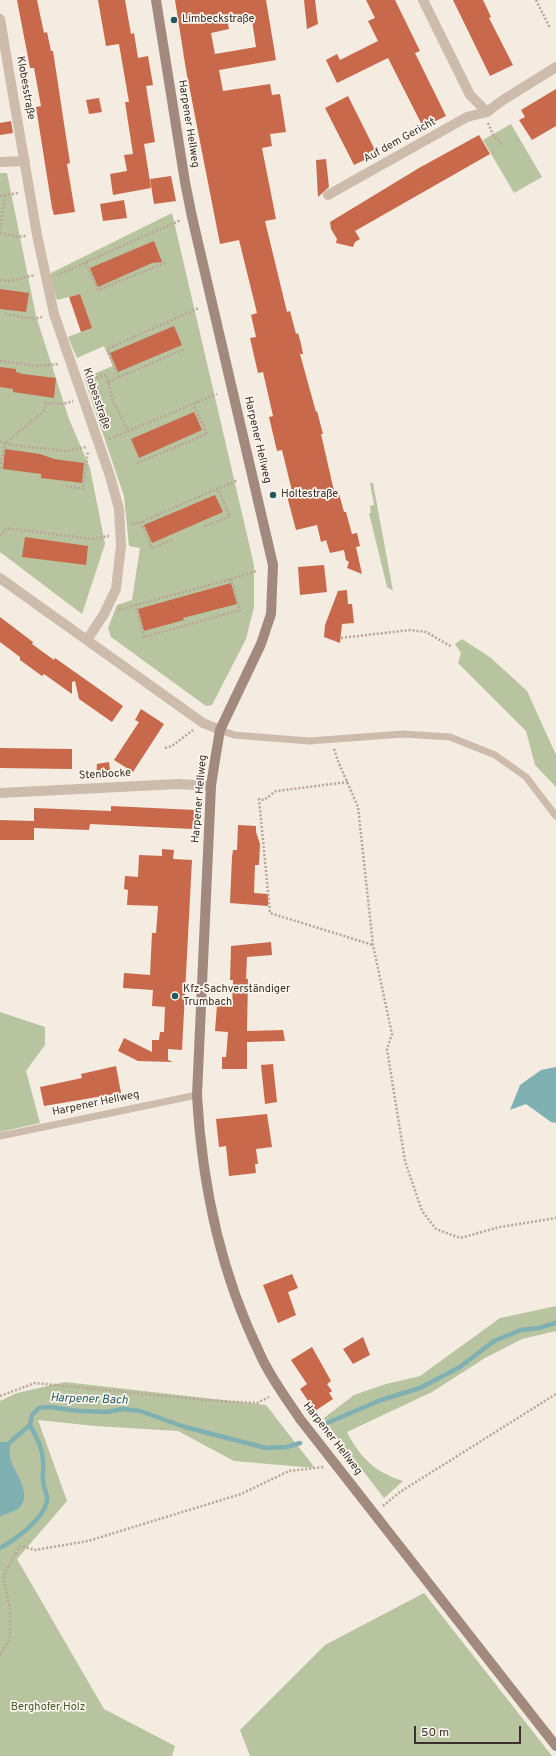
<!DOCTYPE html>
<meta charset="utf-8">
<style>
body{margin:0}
#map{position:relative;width:556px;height:1756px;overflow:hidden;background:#f4ebe1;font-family:Overpass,sans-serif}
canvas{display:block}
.scale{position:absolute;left:414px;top:1726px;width:107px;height:18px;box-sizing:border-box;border:2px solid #3b302b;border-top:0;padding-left:5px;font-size:12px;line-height:14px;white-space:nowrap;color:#3b302b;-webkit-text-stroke:3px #fbf5ee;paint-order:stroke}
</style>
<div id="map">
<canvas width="556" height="1756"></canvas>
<div class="scale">50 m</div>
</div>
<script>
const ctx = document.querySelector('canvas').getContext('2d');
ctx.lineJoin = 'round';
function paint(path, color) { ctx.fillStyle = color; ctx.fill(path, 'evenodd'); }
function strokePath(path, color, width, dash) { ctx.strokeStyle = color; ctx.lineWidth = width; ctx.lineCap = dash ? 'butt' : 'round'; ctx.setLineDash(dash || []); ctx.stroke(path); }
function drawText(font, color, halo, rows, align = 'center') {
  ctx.font = font + ' Overpass,sans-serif'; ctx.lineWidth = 3.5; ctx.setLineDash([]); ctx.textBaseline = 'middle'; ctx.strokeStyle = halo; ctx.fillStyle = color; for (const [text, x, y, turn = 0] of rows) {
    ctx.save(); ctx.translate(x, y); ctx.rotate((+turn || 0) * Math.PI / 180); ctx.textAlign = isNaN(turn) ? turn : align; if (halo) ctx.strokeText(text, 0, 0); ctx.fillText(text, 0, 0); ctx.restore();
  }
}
paint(new Path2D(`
 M511,124L542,177L514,193L483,140Z
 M0,173H7L36,316L69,419L90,468L105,544L82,614L0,552Z
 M172,213L254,565V607L246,639L212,705L206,706L111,637L108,628L117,605L132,600L140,548L129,546L124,496L84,378L113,366L104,346L77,358L68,337L91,328L80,294L57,300L49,274Z
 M370,483H373L393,591L387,587L369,513H371L370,506L374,505Z
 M462,639L491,658L527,691L556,755V787L535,765L526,731L458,663L461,653L455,644Z
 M0,1012L45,1027V1045L26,1071L40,1123L0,1132Z
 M556,1306V1331L522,1339L485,1358L432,1392L347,1432C360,1458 375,1472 403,1481L384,1498L335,1435L324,1418L354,1395L386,1384L420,1376L500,1318Z
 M65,1382L266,1405L315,1468L234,1461L178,1431L95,1426L38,1420L67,1501L17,1559L104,1709L175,1746L172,1756H0V1401L17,1393Z
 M424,1593L552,1756H250L240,1730L325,1645Z`), '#b8c4a0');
paint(new Path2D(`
 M556,1067V1123L551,1122L526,1104L510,1110L520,1085L541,1070Z
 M0,1442H10C10,1447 9,1451 10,1457C13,1471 33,1493 20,1507C15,1512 6,1513 0,1517Z`), '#7fb0b2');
strokePath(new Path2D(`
 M327,1423L381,1400L420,1388L460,1367L494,1341L521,1330L539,1328L556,1323
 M0,1455L10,1442L30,1425
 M0,1548C16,1539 43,1520 47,1501C48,1495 43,1487 43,1480C42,1474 44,1468 43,1462C43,1448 36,1437 30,1425L32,1415L39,1408L49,1407L79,1411L107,1412L123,1409L140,1411L185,1427L266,1448L287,1447L300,1443`), '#7fb0b2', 4.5);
paint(new Path2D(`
 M17,0H37L44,33L47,32L51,51H53L70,163L67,164L75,212L54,215L52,208L36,107L41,106L34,68H30Z
 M98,0H125L131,34L134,33L138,58L148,56L153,85L146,86L155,142L144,144L151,188L113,195L110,174L127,171L124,155L133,154L125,102H129L119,44L106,46Z
 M175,0H266L276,60L219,70L223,91L270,84L272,95L280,94L286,132L270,134L272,146L262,148L276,219L265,221L287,312L290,311L296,334L298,333L301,344L303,354H300L316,412L317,411L323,434H321L334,491L338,490L344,512H346L352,534L357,533L360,546L356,547L362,574L347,568L349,562L346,560L344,550L330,553L326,540L321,542L317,525L296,530L287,496L293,495L282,450L277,451L269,417L273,416L263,372L258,373L250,338L256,337L251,315L257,313L239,240L220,244L186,70ZM251,14L256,47L215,54L211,33L229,29L227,19Z
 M304,0H315L318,24L307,29Z
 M366,0H395L420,51L415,53L446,116L423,127L388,58L337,83L326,60L337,54L340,60L378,41L368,21L375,18Z
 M453,0H483L491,17L489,18L513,65L490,76Z
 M556,89V126L532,140L519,120L525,117L521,110Z
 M348,96L377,154L354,165L325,108Z
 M99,98L102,112L89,114L86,100Z
 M11,121L13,133L0,135V123Z
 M479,135L490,154L355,231L360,239L355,242L353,247L336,243L337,239L331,229L330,222L419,168Z
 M326,159L329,187L318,197L316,160Z
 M171,176L176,201L154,204L150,179Z
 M124,200L127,218L103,221L100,204Z
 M154,241L162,262L152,263L98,287L90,268Z
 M0,289L29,293L26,312L0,309Z
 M80,294L92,328L81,332L69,297Z
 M174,326L182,345L118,372L110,353Z
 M0,367L16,369V372L23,374L56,378L54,398L13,392V389L0,387Z
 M194,412L202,430L139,458L131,439Z
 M5,449L40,454L54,459L84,463L82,483L41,478V474L3,469Z
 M215,495L223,512L152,543L144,525Z
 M25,537L88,546L86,565L22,557Z
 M324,565L327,592L300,595L298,567Z
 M231,583L237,604L183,618L184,620L144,631L138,609Z
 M347,590L348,604H352L354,623L342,624L340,643L324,637L325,625L338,591Z
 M0,617L33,642L32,644L54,660L55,658L123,706L112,722L79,699L75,681L72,682V694L44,674L42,676L20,660V657L0,642Z
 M141,709L164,724L133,772L114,760L139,722L135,720Z
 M0,748L72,749V769L0,768Z
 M109,762L111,778H96L97,764Z
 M111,806L195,810L193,829L90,824L89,830L34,828V840H0V820L34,821V808L111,811Z
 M238,825L256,826V832L260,844L259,865H255L254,893L268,894V906L230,903L232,857L233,850H237Z
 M162,849L174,850L173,859L192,860L182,1050L168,1049V1060L173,1062L138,1061L118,1051L124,1038L152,1052V1040H159L160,1032H164L165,1007L152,1006L153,990L123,988L124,973L150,975L152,933H156L158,906L127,905L128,890L124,889L125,876L138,877L139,855L162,856Z
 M271,942L272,955L247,957L246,979H248L247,1031L283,1030L285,1041L247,1042V1069H222V1057H226L228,1032L215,1031L217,1005L232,1006L233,980H230L231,946Z
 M273,1064L277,1102L265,1104L261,1065Z
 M116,1066L121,1093L44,1106L40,1087L82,1078L81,1074Z
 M267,1114L272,1147L256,1149L258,1164H255L256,1173L229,1176L226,1146L219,1147L216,1119Z
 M292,1274L298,1288L288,1292L296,1315L278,1323L263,1285Z
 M363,1337L370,1355L353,1364L343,1349Z
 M312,1347L331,1381L327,1384L332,1391L329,1393L333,1399L315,1411L300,1389L307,1384L291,1360Z`), '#c8694b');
strokePath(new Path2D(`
 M536,0L550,28
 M488,123L493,135L502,144
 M0,196L18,193
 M0,229L5,195
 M0,233L18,237L26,236
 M86,263L98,290L165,263
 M57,275L181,220
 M0,280L9,281L35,275
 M5,314L34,319L42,317
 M0,361L38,366L59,364
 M119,377L107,349L199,308
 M89,381L106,374L113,401L128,431
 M108,382L185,349
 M109,439L217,394
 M0,441L5,444L45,410L46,403L63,404L73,401
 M137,463L207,434L193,404
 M0,468L5,444L65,451L87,447
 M66,486L83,489L88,451
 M141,522L152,548L172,540
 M131,524L141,522L238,480
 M205,526L230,516L218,489
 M0,536L7,528L91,539L109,536
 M231,579L240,610L144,637L136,605Z
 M231,579L256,571
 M119,610L136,605
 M341,638L410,630L426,632L452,647
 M165,748L172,746L193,730
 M334,749L338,761L358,807L373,945L392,1034L387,1049L405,1161L422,1211L436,1229L460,1238L500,1227L556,1218
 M348,782L276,791L264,800L259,799L270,913L373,945
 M0,1396L35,1383L204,1400L257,1403L269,1397
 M383,1506L400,1492L556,1394
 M0,1655L10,1639V1609L3,1576L20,1546L35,1550L88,1541L241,1494L289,1471L324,1467`), '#b9a596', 2.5, [2, 2]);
strokePath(new Path2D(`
 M220,730L234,735L309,741L403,734L450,737L495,755L526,777L556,816
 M0,1136L197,1095`), '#cdbbac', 7);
strokePath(new Path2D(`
 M423,0L470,95L487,112
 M0,19L37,235L54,314L110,476L119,509L121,546L116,589L104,614L87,640
 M0,162L25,161
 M328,195L467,117L487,112L503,100L556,67
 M0,578L203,723L220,730
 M0,793L179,784L211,786`), '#cdbbac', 10);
strokePath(new Path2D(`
 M156,0L185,182L192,217L273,565L271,614L261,644L220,730L215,760L211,786L197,1095C202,1186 220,1272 260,1354C270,1377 286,1398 300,1419L556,1746`), '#a18a7d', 10);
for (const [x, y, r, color] of [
 [174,20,4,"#1f5a5e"],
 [273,495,4,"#1f5a5e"],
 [175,996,4,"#1f5a5e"]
]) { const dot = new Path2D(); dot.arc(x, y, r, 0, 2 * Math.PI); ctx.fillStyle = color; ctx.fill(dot); strokePath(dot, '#fbf5ee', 1.5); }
drawText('11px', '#3b302b', '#fbf5ee', [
 ["Limbeckstraße",182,20],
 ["Holtestraße",281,495],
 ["Kfz-Sachverständiger",183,990],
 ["Trumbach",183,1003]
], 'left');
drawText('11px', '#3b302b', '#fbf5ee', [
 ["Klobesstraße",25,88,80],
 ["Harpener Hellweg",188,124,81],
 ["Auf dem Gericht",400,141,-29],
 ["Klobesstraße",96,399,71],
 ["Harpener Hellweg",257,440,77],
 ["Stenbocke",105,775,-3],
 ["Harpener Hellweg",200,799,-85],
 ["Harpener Hellweg",96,1104,-12],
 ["Harpener Hellweg",332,1439,52]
]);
drawText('11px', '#4a5a2e', '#fbf5ee', [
 ["Berghofer Holz",48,1708]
]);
drawText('italic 12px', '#1f5a5e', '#fbf5ee', [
 ["Harpener Bach",89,1400,2]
]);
</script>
